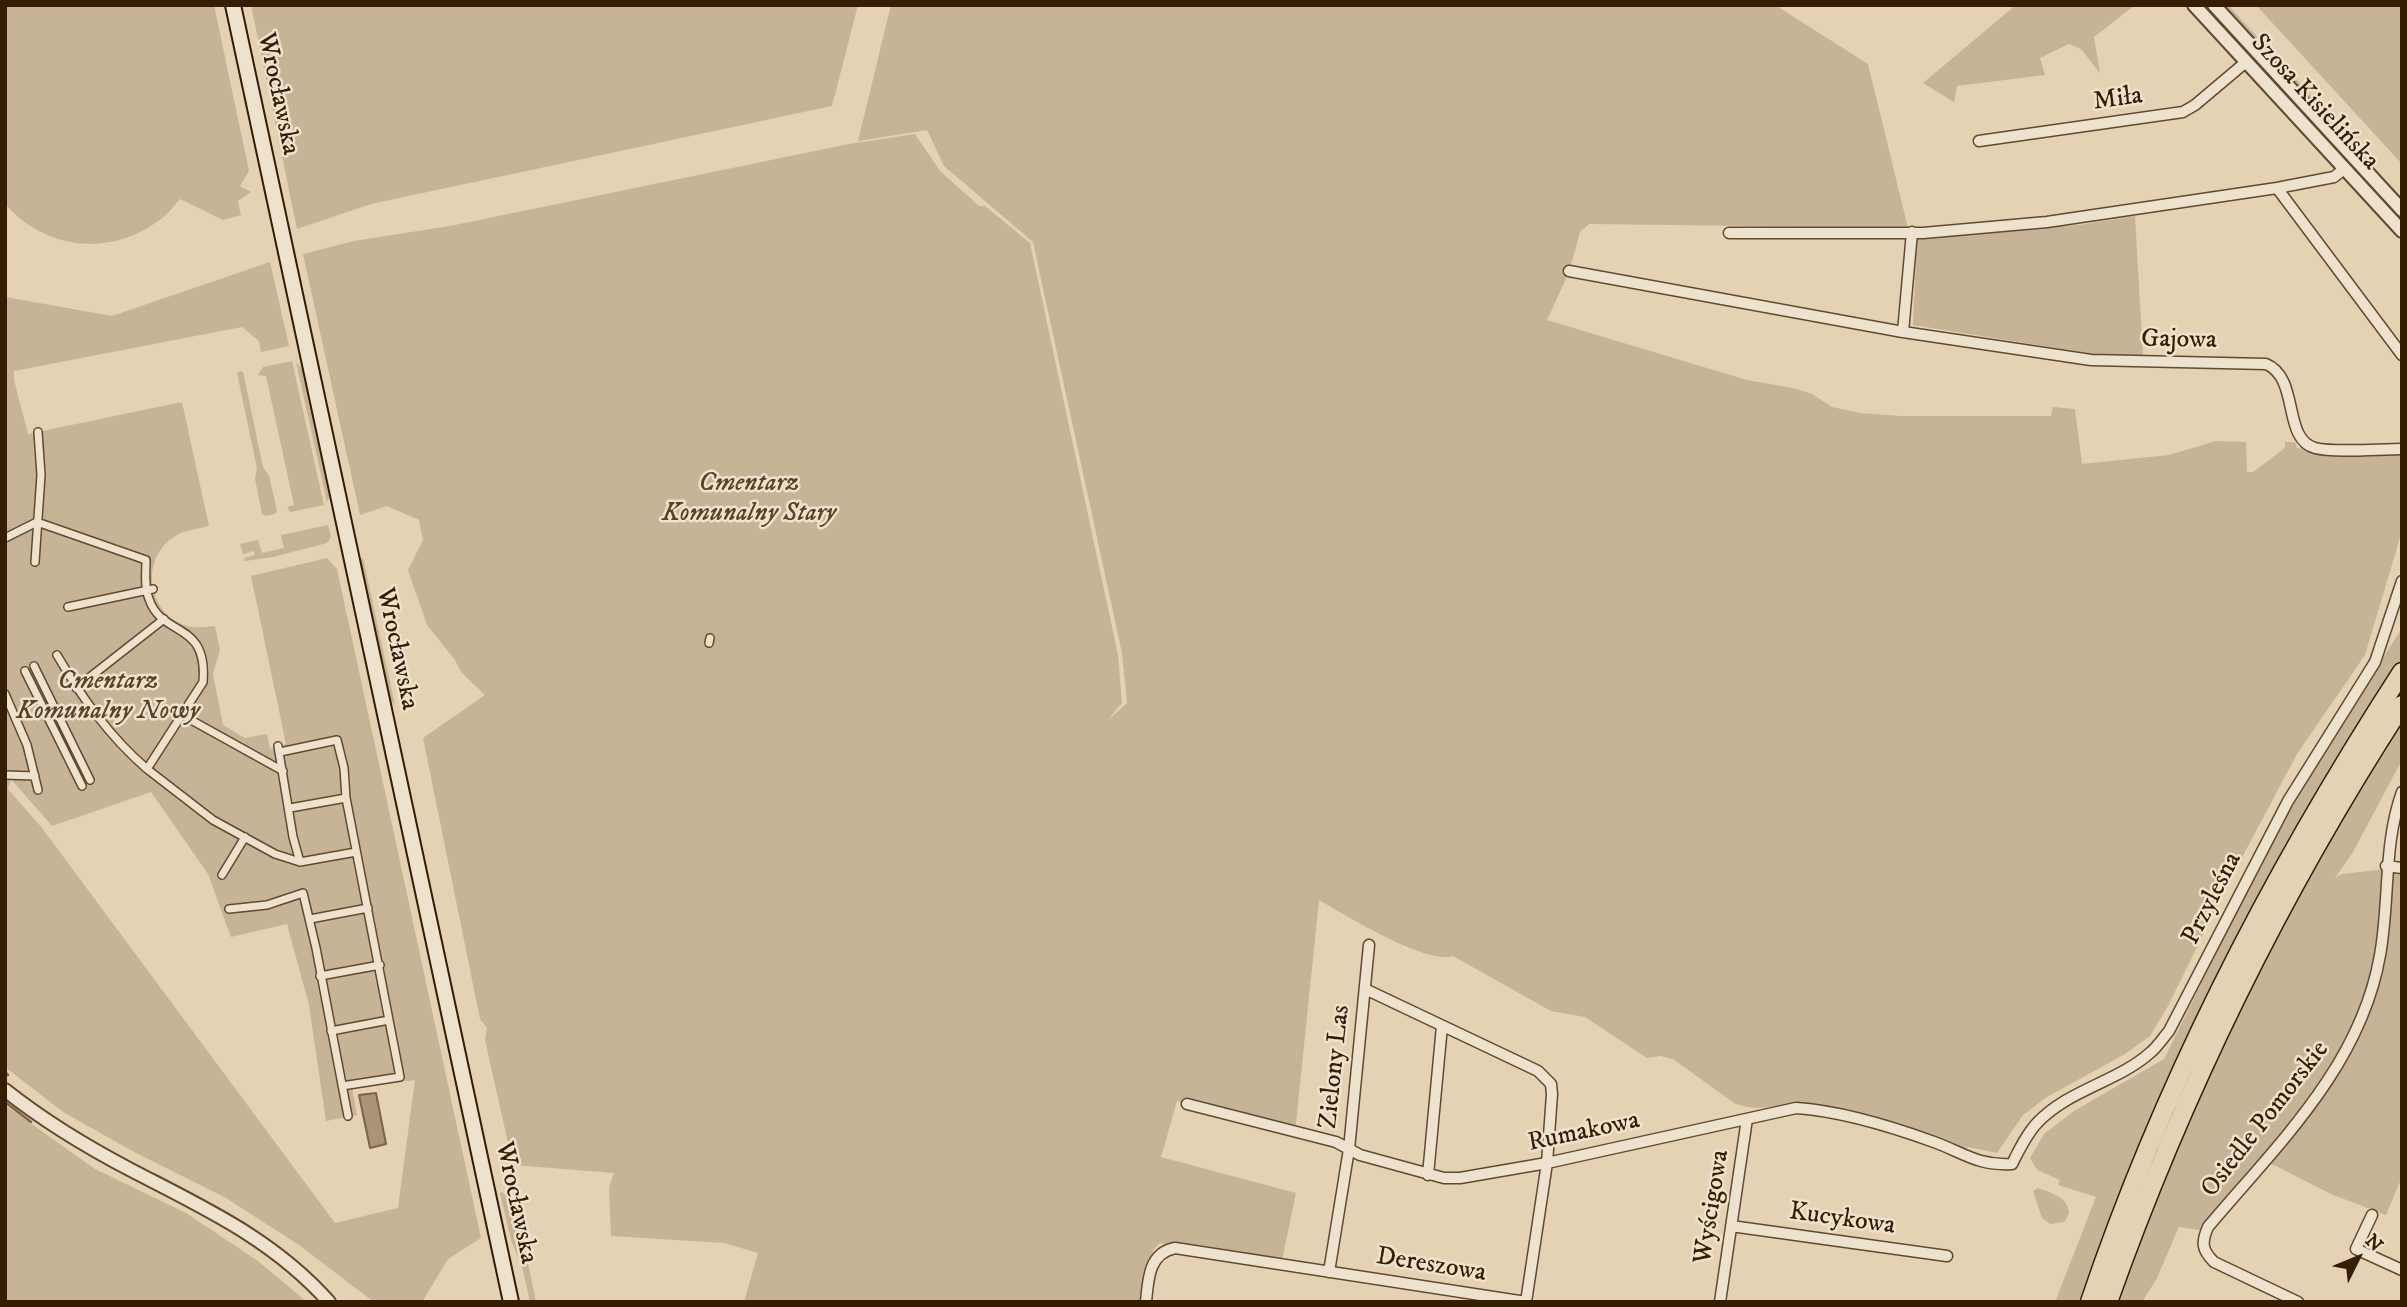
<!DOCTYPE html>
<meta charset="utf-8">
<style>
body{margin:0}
#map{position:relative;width:2407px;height:1307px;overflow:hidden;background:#e5d2b3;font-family:"IM FELL DW Pica",serif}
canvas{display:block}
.frame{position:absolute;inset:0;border:7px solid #351d00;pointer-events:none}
.north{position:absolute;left:2323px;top:1223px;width:70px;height:70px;-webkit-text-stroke:5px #eee2ce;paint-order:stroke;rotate:47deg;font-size:19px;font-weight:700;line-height:28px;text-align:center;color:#351d00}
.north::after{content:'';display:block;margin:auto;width:24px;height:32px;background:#351d00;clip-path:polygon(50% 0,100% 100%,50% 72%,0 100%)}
</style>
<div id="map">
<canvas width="2407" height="1307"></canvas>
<div class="frame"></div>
<div class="north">N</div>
</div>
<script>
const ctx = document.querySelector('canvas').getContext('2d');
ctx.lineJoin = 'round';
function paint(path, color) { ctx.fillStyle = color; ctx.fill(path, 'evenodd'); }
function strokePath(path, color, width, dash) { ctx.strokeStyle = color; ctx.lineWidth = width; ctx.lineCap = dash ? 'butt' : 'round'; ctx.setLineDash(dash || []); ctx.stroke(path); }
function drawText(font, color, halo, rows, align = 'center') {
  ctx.font = font + ' "IM FELL DW Pica",serif'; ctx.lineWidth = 5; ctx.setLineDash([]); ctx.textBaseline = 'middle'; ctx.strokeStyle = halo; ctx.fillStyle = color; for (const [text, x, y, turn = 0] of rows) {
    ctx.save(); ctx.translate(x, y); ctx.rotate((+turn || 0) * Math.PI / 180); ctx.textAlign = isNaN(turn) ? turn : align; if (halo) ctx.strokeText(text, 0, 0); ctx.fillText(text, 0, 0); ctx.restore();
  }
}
paint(new Path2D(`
 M7,5H214L249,171L240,186L251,192L238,201L241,215L223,220L180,199C174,206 168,214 161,219C111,257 47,251 5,204Z
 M251,5H858L832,106L371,204L297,229Z
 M891,5H1775L1868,64L1908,228L1589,224L1580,232L1569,272L1547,320L1747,380L1793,388L1812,394L1832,407L1860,413L1901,416H2051L2053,407L2075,409L2082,464L2169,455L2216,441L2246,442L2247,472H2253L2285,448V442H2295L2297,448L2325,452L2402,454V531L2365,655L2297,754L2230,880L2168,1006L2150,1036L2125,1054L2047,1097L2023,1115L1997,1153L1968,1147L1965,1152C1923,1137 1880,1117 1836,1108C1823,1105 1807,1103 1793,1104C1772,1106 1755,1112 1734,1103L1673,1059L1661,1056L1647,1058L1585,1017L1551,1011L1453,956C1426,965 1345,915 1319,900L1295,1133L1177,1101L1161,1157L1296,1193L1281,1265L1160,1243L1153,1250L1147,1302H744L758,1253L724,1243L611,1236L609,1187L614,1173L513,1165L485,1040L487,1028L480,1019L423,738L485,695L461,672L455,660L427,625L408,570L423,540L419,520L387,506L360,515L303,254L354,241L450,226L849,144L915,134L940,171L979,206H985L1030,243L1118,655L1122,703L1107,721L1127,703L1122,653L1033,242L944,166L927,130L858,141Z
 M2016,5H2135L2094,37L2100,73L2081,49L2069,44L2040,58L2045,75L1957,86L1954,102L1923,83Z
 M2201,5H2208L2402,217V223Z
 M2222,5H2228L2339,126L2352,136V141L2338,131Z
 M2256,5H2402V164Z
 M2135,216L2143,356L2093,354L1913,325L1917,237L2079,225Z
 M270,262L289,346L261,352L259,341L242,327L14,371V380L28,434L182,402L209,526C198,529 186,530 177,535C139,556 146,614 187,626C197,628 205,627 215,626L220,650L213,674L223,725L245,738L267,734L270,749L286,744L251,576L327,558L337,569L481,1238L448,1259L422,1302H374L299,1245L226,1198L136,1153L63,1112L5,1067V297L112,316ZM11,779L52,826L151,792L208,874L231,937L287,924L309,1005L326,1121L357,1115L352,1088L415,1080L398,1208L335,1223L42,828L8,789Z
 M292,361L324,505L290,512L287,507L294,505L266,376L258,375L263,367Z
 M296,362L303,370L306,385L330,496L327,502Z
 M240,371L243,372L263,467L269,476L277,511L275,514L266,516L262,514L255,479L257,468L237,373Z
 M328,525L331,537L327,543L273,557L245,561L244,558L255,555L254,551L243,554L240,544L258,540L262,553L284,548L281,535Z
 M363,558L395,705L390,700L360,559Z
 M2402,628V760L2353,852L2335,878L2342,874L2386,869L2402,871V1177L2386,1215L2331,1194L2264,1160L2206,1231L2179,1227L2156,1280L2142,1302H2055L2096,1197L2058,1185L2060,1180L2037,1170L2030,1158L2044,1134L2074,1111L2164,1059L2271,842L2341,723Z
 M5,1105L95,1169L186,1213L258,1261L307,1302H5Z
 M2038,1188C2052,1194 2068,1196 2069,1214L2064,1222L2050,1224L2042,1218L2033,1191Z
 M502,1192L510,1197L517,1210L536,1302H530L523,1270L511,1240L500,1193Z`), '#c7b395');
const water = new Path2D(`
 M376,1093L386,1144L370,1148L359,1095Z`);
paint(water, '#a99476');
strokePath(water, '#7b6447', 2);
strokePath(new Path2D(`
 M5,1072L8,1075
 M5,1102L31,1122`), '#7b6447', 2.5);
const pedestrian = new Path2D(`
 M5,538L37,522L146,560C146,572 144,587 149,599C162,638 208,620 203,682L147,769C109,736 82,698 57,655
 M35,562L41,475L38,432
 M68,607L153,589
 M709,643L710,638
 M34,666L90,780
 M25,671L82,786
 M76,688L164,619
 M5,694L27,745L38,790
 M182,715L283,771
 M278,746L293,837L300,862
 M280,752L337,740L344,768L346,798L400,1077L342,1086
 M147,769L213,820L275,854L300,862L356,852
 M5,775L35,776
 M290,808L346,798
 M222,875L245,837
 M229,909L267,905L303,893L316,948L348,1116
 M310,919L368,908
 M320,976L380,965
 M331,1031L389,1020`);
const minor = new Path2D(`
 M1979,141L2183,112L2195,105L2246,62
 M2277,188L2402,355
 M1729,233H1923L2047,222L2277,188L2334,177L2344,169
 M1569,271L1903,332L2091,360L2266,364C2300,378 2282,439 2315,448C2335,453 2379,449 2402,449
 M1903,332L1912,232
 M2386,866L2402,868
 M1365,989L1538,1071L1551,1084L1552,1094L1547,1163L1526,1302
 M1187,1104L1336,1142L1360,1155L1444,1178H1460L1547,1163L1796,1108C1842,1111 1890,1126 1934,1142C1964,1153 1978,1166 2012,1164C2019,1150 2026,1135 2037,1123C2069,1089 2118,1082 2151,1052C2158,1046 2163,1038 2169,1031L2288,801L2375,662L2402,581
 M1428,1175L1442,1026
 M2372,1215L2356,1249L2402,1270
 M1731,1226L1947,1256
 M1329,1272L1349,1149L1369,945
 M1146,1302C1148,1279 1149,1253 1175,1248L1526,1302
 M1720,1302L1747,1119
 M2298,1302L2214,1262C2202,1250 2201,1243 2208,1227C2277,1145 2361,1066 2380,955C2390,901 2383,845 2402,792`);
const tertiary = new Path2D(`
 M2194,5L2402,231
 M2214,5L2402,210
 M5,1090C44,1121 87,1147 131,1170C204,1208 273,1239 329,1302`);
const secondary = new Path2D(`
 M233,5L511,1302`);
const motorway = new Path2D(`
 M2090,1302C2165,1080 2275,868 2402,672
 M2108,1302C2182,1094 2282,890 2402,705`);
strokePath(pedestrian, '#614a2d', 10);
strokePath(minor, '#614a2d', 13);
strokePath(tertiary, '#614a2d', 16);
strokePath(secondary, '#351d00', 18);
strokePath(motorway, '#351d00', 21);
strokePath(pedestrian, '#eee2ce', 7);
strokePath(minor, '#eee2ce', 10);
strokePath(tertiary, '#eee2ce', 12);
strokePath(secondary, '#eee2ce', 14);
strokePath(motorway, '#e5d2b3', 18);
drawText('26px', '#351d00', '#eee2ce', [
 ["Wrocławska",277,94,78],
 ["Miła",2118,100,-8],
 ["Szosa Kisielińska",2314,103,47],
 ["Gajowa",2179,341,1],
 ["Wrocławska",396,649,78],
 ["Przyleśna",2213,899,-63],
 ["Zielony Las",1336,1067,-84],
 ["Osiedle Pomorskie",2266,1120,-52],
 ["Rumakowa",1584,1133,-12],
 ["Wrocławska",515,1203,78],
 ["Wyścigowa",1713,1207,-81],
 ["Kucykowa",1842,1220,8],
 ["Dereszowa",1431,1266,9]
]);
drawText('italic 26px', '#5a4225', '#eee2ce', [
 ["Cmentarz",749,485],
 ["Komunalny Stary",749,515],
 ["Cmentarz",108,683],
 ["Komunalny Nowy",108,713]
]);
</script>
